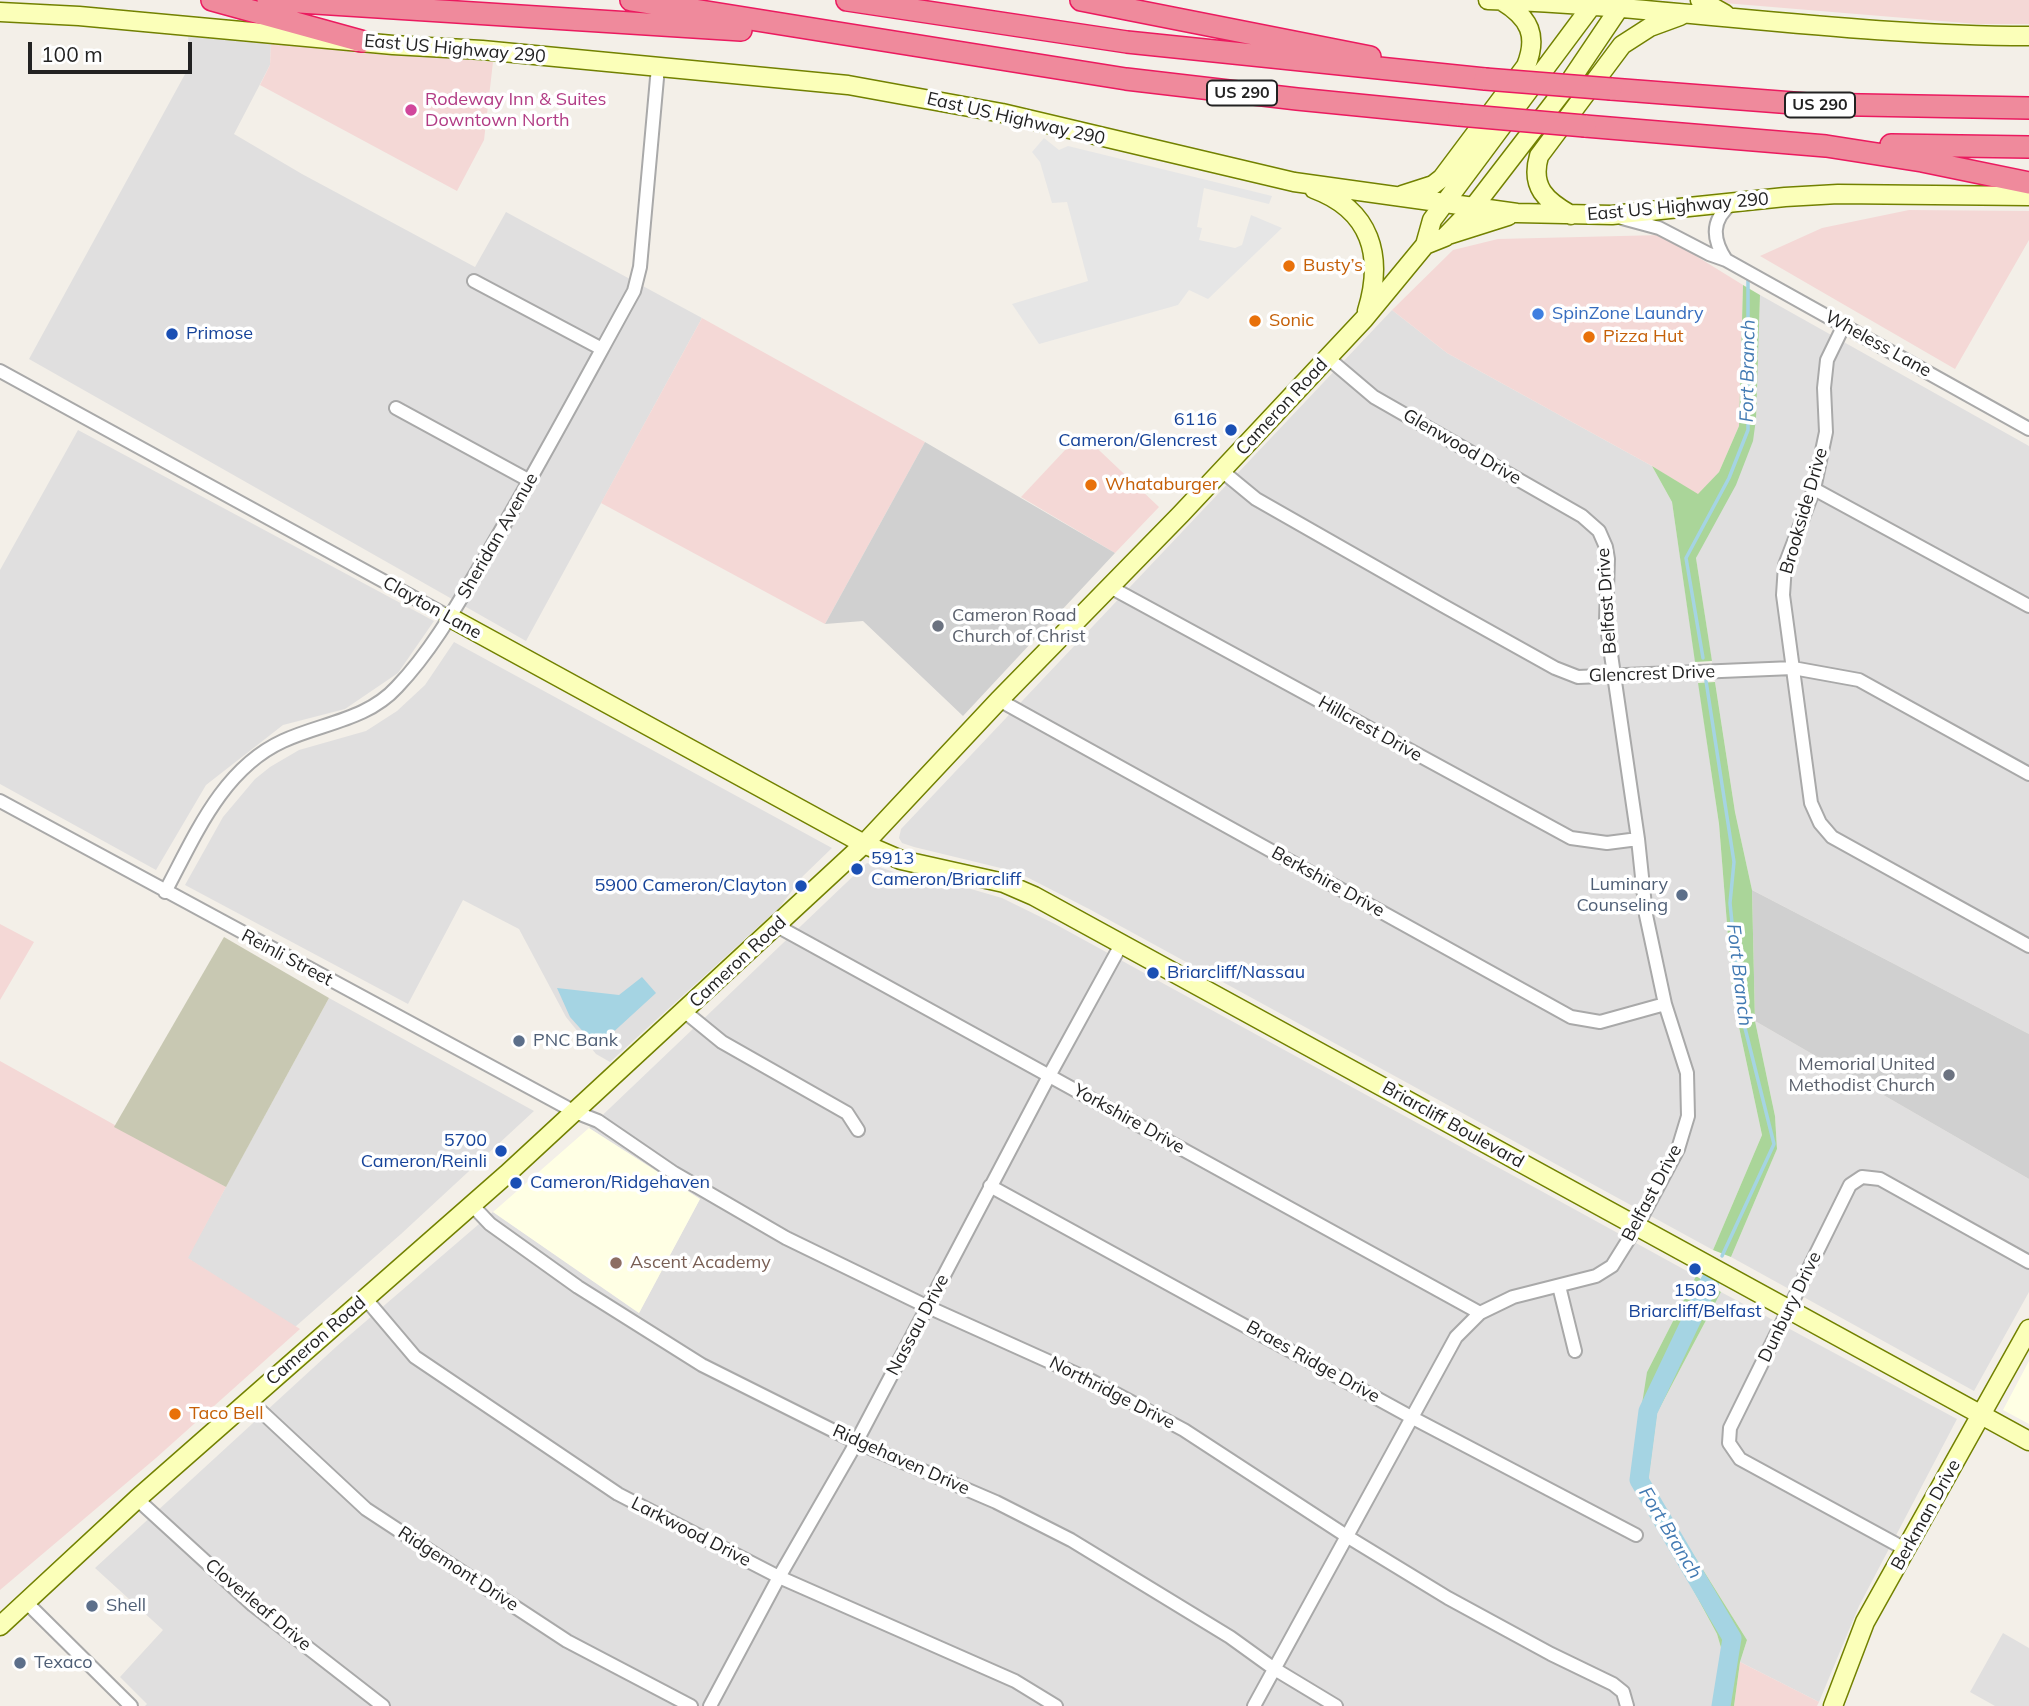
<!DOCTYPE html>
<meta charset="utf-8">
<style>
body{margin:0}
#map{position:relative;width:2029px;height:1706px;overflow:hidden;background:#f3efe8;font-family:Mulish,sans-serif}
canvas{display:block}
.scale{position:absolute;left:28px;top:42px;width:164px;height:32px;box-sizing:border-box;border:4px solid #222;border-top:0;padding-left:9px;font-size:21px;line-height:24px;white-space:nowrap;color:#222;-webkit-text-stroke:5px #fff;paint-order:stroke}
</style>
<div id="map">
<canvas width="2029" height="1706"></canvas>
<div class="scale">100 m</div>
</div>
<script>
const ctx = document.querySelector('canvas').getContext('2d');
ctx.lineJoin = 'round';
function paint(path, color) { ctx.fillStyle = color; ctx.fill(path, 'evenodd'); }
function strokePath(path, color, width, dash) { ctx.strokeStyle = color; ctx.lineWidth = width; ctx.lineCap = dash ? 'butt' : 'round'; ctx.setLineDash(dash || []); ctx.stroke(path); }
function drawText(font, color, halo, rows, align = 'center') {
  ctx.font = font + ' Mulish,sans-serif'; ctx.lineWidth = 7; ctx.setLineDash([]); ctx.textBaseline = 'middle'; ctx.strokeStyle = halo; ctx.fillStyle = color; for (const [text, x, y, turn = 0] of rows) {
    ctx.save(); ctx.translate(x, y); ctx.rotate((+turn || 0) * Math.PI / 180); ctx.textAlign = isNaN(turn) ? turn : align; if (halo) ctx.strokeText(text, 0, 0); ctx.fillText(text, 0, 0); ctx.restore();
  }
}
paint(new Path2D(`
 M188,35L271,42L270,65L234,134L302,174L475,267L506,212L702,318L526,641L29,359L190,65Z
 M1760,295L2029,446V1034L1752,890L1735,812L1696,558L1756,419Z
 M1392,310L1447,353L1652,466L1672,502L1719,824L1733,999L1762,1135L1713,1250L1091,910L1017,872L914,847L902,843L899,838L901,829Z
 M78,430L434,621L398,673L345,709L283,725L206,785L156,870L0,784V570Z
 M454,642L832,848L803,876L779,908L610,1062L596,1054L566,1017L519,929L463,900L408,1004L185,885L223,817L255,779L270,767L299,750L366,731L397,711L425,685Z
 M867,863L921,881L971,889L1002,898L1055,924L1696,1276L1647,1372L1642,1497L1717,1634L1724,1658L1715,1706H145L147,1704L120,1677L163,1630L95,1568L337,1346L493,1212L639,1313L700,1199L589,1128Z
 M329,998L534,1111L401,1234L295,1327L187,1258Z
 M1755,1021L2029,1179V1292L1974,1391L1731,1257L1777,1149L1775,1116Z
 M1721,1292L1957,1419L1859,1606L1819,1702L1740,1662L1747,1640L1648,1482L1657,1413Z
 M2003,1633L2029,1648V1706H1995L1970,1692Z`), '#e0dfdf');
paint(new Path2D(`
 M1720,0H2029V24H1977L1724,3Z
 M271,42L493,62L484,140L457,191L260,85L270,65Z
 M1909,210L2029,211V240L1955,369L1760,256L1822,228Z
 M1662,235L1743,285L1739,426L1719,472L1698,495L1652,466L1447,353L1392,310L1453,250L1498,239Z
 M702,318L925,442L825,624L601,503Z
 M1081,433L1159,507L1115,553L1021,497Z
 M0,924L34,942L0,1000Z
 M0,1061L226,1187L188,1258L300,1329L156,1458L0,1590Z
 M1740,1662L1819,1702L1817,1706H1734Z`), '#f4d8d6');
paint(new Path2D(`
 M589,1128L700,1199L639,1313L493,1212Z
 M2029,1361V1424L2003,1410Z`), '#ffffe4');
paint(new Path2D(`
 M925,442L1115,553L963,716L863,621L825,624Z
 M1752,890L2029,1034V1179L1755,1021Z`), '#d0d0d0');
paint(new Path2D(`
 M224,937L329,998L226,1187L114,1127Z`), '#c8c8b2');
paint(new Path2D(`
 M1743,285L1760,295L1756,419L1753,441L1736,485L1696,558L1712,661L1695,662L1672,502L1652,466L1698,494L1719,472L1739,426Z
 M1715,682L1735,812L1752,890L1755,1021L1775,1116L1777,1149L1731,1257L1713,1250L1762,1135L1733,999L1719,824L1698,683Z
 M1696,1276L1721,1292L1657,1413L1648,1482L1747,1640L1740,1662L1734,1706H1715L1724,1658L1717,1634L1631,1475L1647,1372Z`), '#aad599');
paint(new Path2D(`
 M1044,138L1059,150L1068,146L1272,196L1269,204L1204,188L1197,227L1202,228L1199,240L1235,248L1242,245L1251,215L1282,228L1208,299L1189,290L1178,305L1039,344L1012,304L1088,281L1067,202L1052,203L1040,162L1032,152Z`), '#e6e6e6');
paint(new Path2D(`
 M642,977L656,993L597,1047L570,1017L557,988L619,995Z`), '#a5d4e3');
strokePath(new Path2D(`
 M1703,658L1686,558L1729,478L1748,430V279
 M1706,681L1734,862L1730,903L1741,1012L1774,1144L1722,1256`), '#a5d4e3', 3.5);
strokePath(new Path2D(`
 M1710,1281L1648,1411L1639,1480L1732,1638L1721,1706`), '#a5d4e3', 19);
const street = new Path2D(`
 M1622,218L1659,228L1709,254L1726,260L2029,429
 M1726,260C1712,239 1711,220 1732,203
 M474,281L602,349
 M1844,325L1827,360L1824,388L1826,432L1814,489L1785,565L1783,595L1811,803L1820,823L1832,837L2029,946
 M0,371L449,617
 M396,408L530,481
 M1222,471L1256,499L1442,605L1555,668L1578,677L1793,668L1859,680L2029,774
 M1814,489L2029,606
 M1110,587L1571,838L1607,843L1638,839
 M999,700L1571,1017L1600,1022L1665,1004
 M0,801L575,1112L598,1121L674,1173L786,1238L928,1307L1090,1380L1184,1430L1348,1537L1448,1598L1551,1654L1613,1684L1623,1692L1627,1706
 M165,892C195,836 222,769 283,741C322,723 367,720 397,687C435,647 461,598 489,551C539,466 586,378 634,291L640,267L658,67
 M777,926L1480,1313
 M684,1011L722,1042L847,1113L858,1130
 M990,1186L1411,1417L1636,1535
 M472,1205L490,1224L578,1287L702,1365L856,1442L996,1502L1071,1540L1230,1637L1273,1668L1336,1706
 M1559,1286L1575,1351
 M365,1298L415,1357L618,1494L779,1577L1015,1681L1056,1706
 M249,1400L366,1509L567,1641L691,1706
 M137,1499L253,1605L383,1706
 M1907,1550L1740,1459L1729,1443L1730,1428L1850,1185L1862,1177L1880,1179L2029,1262
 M27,1603L131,1706
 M710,1706L779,1577L851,1452L1049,1076L1122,943
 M1254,1706L1456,1337L1480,1313L1513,1297L1596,1276L1612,1266L1637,1226L1678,1149L1688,1116L1687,1073L1665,1004L1646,915L1638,839L1606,620L1608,559L1606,547L1599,531L1582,516L1374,397L1328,358`);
const secondary = new Path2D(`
 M1488,0C1669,6 1848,36 2029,36
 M1700,0L1725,14
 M0,12L79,16L393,45L482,50L848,85L1002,113L1294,182L1517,213L1612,215L1785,197L1838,194L2029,196
 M1314,189C1371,210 1384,256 1367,311
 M1402,195L1433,185L1442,178L1526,66C1538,36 1530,18 1502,1
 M1571,215C1546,201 1530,187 1539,156L1622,45L1650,27L1680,16
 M1448,235L1508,216
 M1425,245L1445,237L1472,209L1566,87L1624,1
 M449,617L864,844L901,860L1004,883L1034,896L2029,1441
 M0,1626L137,1499L507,1174L864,844L999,700L1181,514L1364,319L1425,245L1432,220L1596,0
 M1833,1706L1865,1622L2029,1329`);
const highway = new Path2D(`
 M212,0L361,41
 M268,0L741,30
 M631,0L1126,79L1297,99L1459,115
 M847,0L1127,42L1485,79
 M1081,0L1370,57
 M1611,89L1806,104L2029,108
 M1585,126L1826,146L1922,161L2029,183
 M1891,145L2029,147`);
strokePath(street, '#a9a9a9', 16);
strokePath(secondary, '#728100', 21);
strokePath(highway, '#eb1a5f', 24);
strokePath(street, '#fff', 12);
strokePath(secondary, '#fbffb9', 18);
strokePath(highway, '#ef8a9c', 21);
const highwayBridge = new Path2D(`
 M1485,79L1611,89
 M1459,115L1585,126`);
strokePath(highwayBridge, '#eb1a5f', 24, []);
strokePath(highwayBridge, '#ef8a9c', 21);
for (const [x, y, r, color] of [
 [411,110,7,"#d1479c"],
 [1289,266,7,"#e8710a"],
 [1538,314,7,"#3f7fe0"],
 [1255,321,7,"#e8710a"],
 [172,334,7,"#1a4fb4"],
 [1589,337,7,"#e8710a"],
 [1231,430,7,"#1a4fb4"],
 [1091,485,7,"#e8710a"],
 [938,626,7,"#6b7280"],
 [857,869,7,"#1a4fb4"],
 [801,886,7,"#1a4fb4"],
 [1682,895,7,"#5c6f8a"],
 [1153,973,7,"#1a4fb4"],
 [519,1041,7,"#5c6f8a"],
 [1949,1075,7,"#6b7280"],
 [501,1151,7,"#1a4fb4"],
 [516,1183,7,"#1a4fb4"],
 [616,1263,7,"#8d6e63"],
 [1695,1269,7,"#1a4fb4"],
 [175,1414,7,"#e8710a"],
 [92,1606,7,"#5c6f8a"],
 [20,1663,7,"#5c6f8a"]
]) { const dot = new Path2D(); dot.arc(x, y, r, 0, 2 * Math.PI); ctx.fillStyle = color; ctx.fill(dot); strokePath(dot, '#fff', 2.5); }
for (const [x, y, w] of [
 [1242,93,70],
 [1820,105,70]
]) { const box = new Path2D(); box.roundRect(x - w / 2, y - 12.5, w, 25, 5); ctx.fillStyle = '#fff'; ctx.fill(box); strokePath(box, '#222', 2); }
drawText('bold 16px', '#222', null, [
 ["US 290",1242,93],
 ["US 290",1820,105]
]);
drawText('18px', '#222', '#fff', [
 ["East US Highway 290",455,49,5],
 ["East US Highway 290",1016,119,13],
 ["East US Highway 290",1678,207,-5],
 ["Wheless Lane",1878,344,29],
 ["Cameron Road",1282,407,-47],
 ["Glenwood Drive",1462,447,30],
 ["Brookside Drive",1804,511,-74],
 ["Sheridan Avenue",498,536,-60],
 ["Belfast Drive",1607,601,-94],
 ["Clayton Lane",432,608,29],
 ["Glencrest Drive",1652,674,-2],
 ["Hillcrest Drive",1370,729,29],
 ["Berkshire Drive",1328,882,29],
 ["Reinli Street",287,958,28],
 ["Cameron Road",738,962,-43],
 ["Yorkshire Drive",1129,1119,29],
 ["Briarcliff Boulevard",1453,1125,29],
 ["Belfast Drive",1652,1193,-62],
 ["Dunbury Drive",1790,1307,-64],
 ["Nassau Drive",918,1325,-62],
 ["Cameron Road",316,1341,-41],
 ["Braes Ridge Drive",1313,1362,29],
 ["Northridge Drive",1112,1393,27],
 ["Ridgehaven Drive",901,1460,24],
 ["Berkman Drive",1926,1515,-61],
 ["Larkwood Drive",691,1532,27],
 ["Ridgemont Drive",458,1569,33],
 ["Cloverleaf Drive",258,1605,40]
]);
drawText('18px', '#b23c85', '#fff', [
 ["Rodeway Inn & Suites",425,100],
 ["Downtown North",425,121]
], 'left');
drawText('18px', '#c56008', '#fff', [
 ["Busty’s",1303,266],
 ["Sonic",1269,321],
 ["Pizza Hut",1603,337],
 ["Whataburger",1105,485],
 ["Taco Bell",189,1414]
], 'left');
drawText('18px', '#366cbe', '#fff', [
 ["SpinZone Laundry",1552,314]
], 'left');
drawText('18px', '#164399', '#fff', [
 ["Primose",186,334],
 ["6116",1217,420,"right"],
 ["Cameron/Glencrest",1217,441,"right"],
 ["5913",871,859],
 ["Cameron/Briarcliff",871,880],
 ["5900 Cameron/Clayton",787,886,"right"],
 ["Briarcliff/Nassau",1167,973],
 ["5700",487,1141,"right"],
 ["Cameron/Reinli",487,1162,"right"],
 ["Cameron/Ridgehaven",530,1183],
 ["1503",1695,1291,"center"],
 ["Briarcliff/Belfast",1695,1312,"center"]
], 'left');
drawText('18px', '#5b616d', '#fff', [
 ["Cameron Road",952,616],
 ["Church of Christ",952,637],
 ["Memorial United",1935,1065,"right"],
 ["Methodist Church",1935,1086,"right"]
], 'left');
drawText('18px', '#4e5e75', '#fff', [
 ["Luminary",1668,885,"right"],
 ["Counseling",1668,906,"right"],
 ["PNC Bank",533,1041],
 ["Shell",106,1606],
 ["Texaco",34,1663]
], 'left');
drawText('18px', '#785e54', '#fff', [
 ["Ascent Academy",630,1263]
], 'left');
drawText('italic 19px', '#4179b2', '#fff', [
 ["Fort Branch",1748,371,-89],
 ["Fort Branch",1739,975,83],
 ["Fort Branch",1670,1533,59]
]);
</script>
